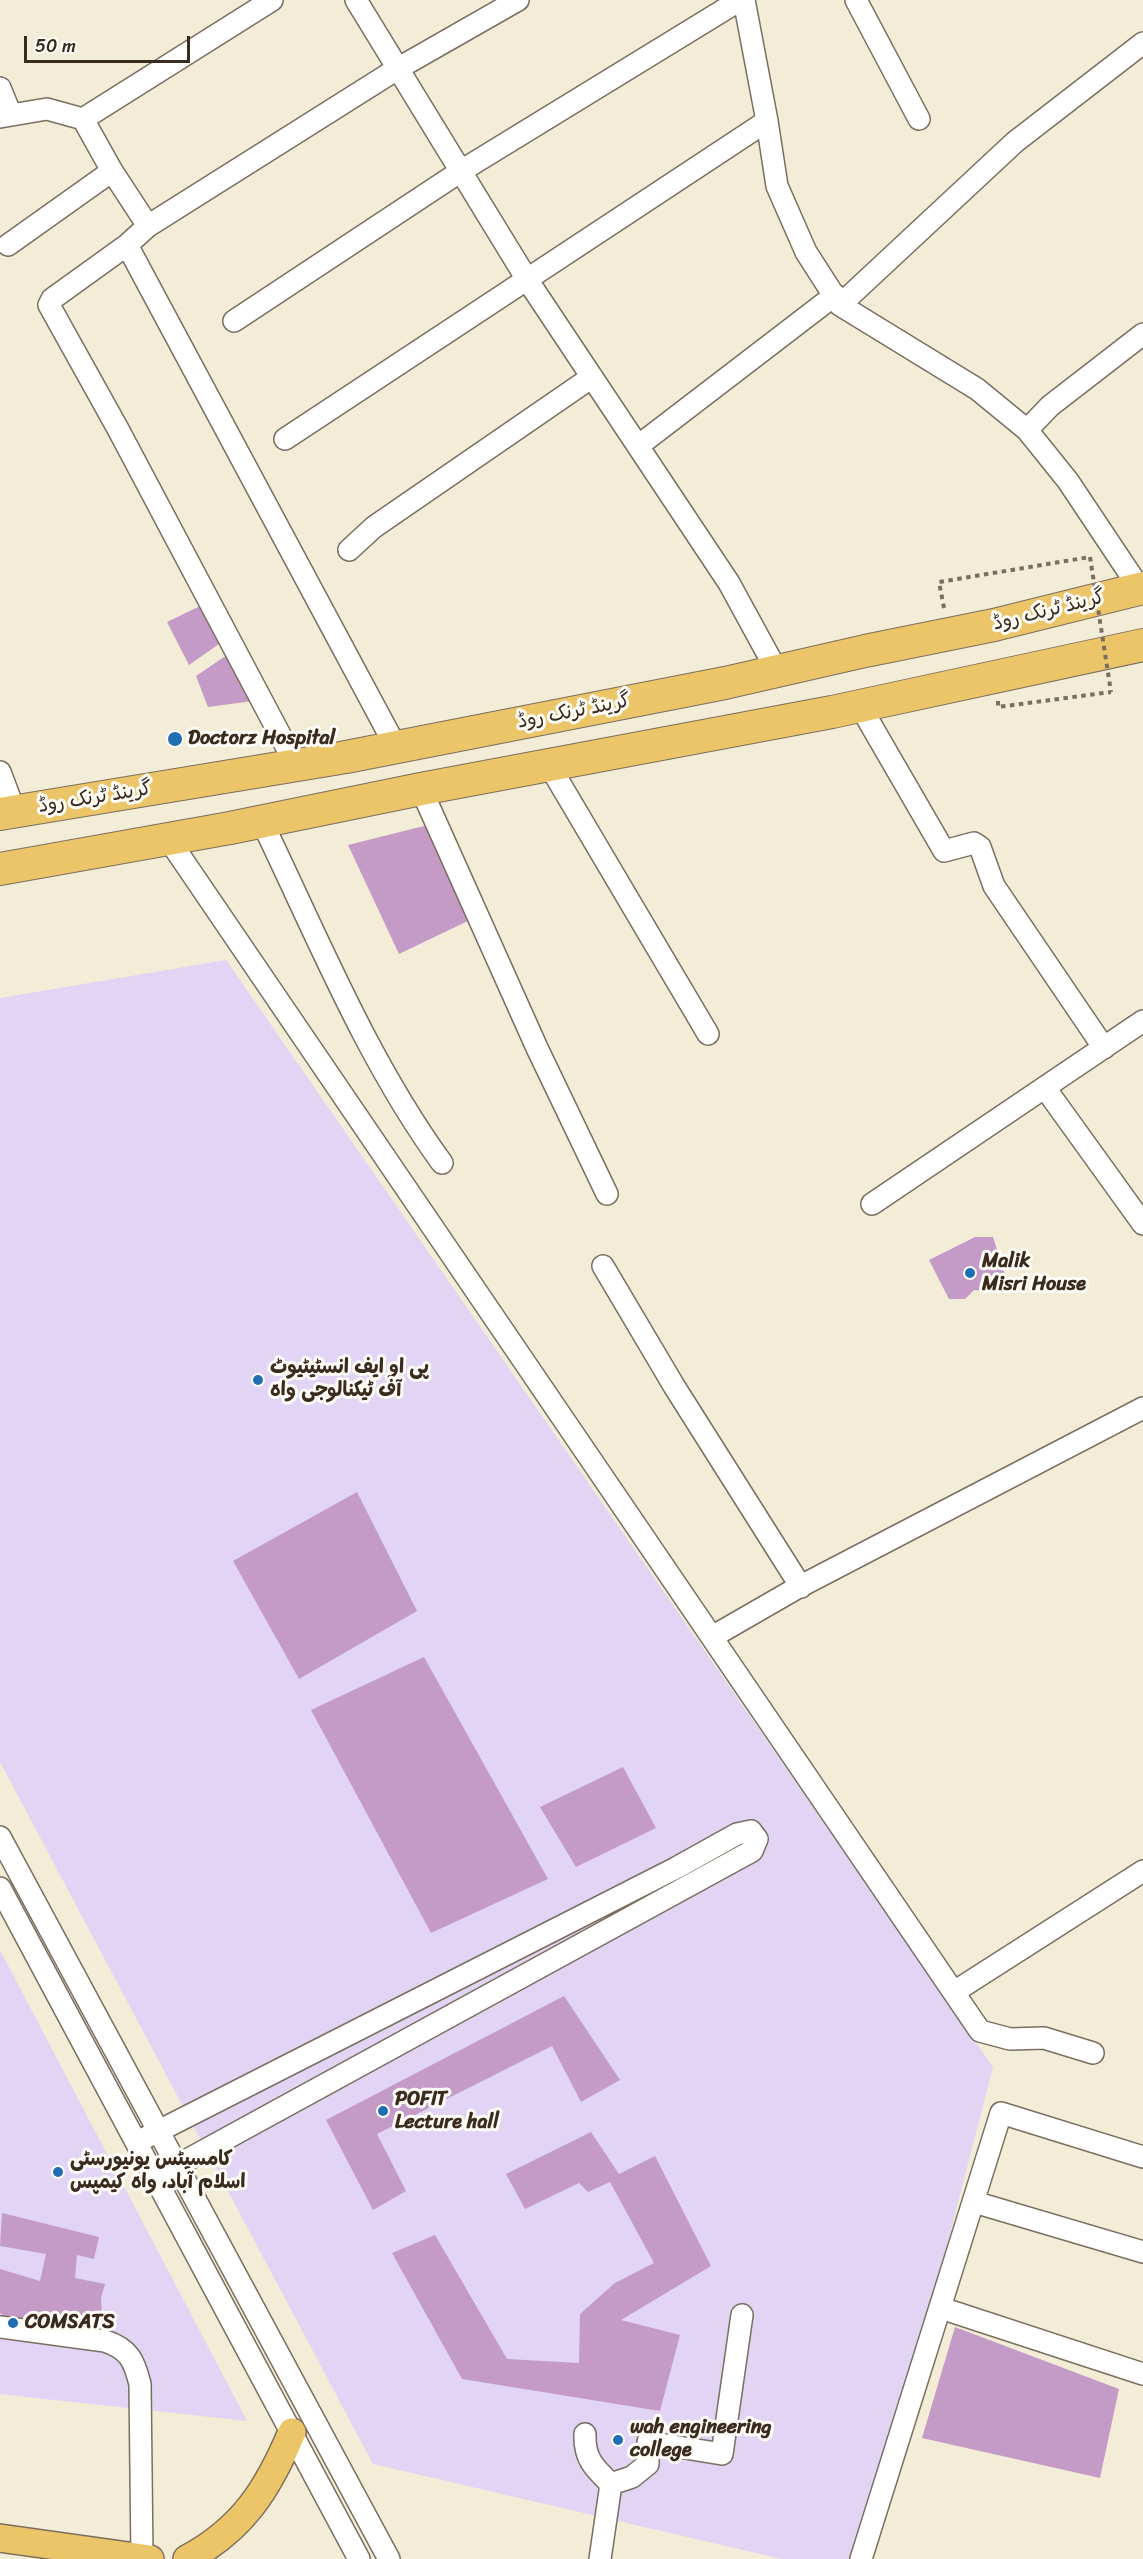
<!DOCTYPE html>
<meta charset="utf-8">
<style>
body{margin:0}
#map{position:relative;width:1143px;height:2559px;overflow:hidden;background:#f3ecd7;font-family:Sriracha,sans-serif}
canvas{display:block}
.scale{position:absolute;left:24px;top:36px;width:166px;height:27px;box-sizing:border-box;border:3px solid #3b2a1e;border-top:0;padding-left:8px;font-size:18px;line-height:21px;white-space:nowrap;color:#3b2a1e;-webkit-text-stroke:4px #fdfcf7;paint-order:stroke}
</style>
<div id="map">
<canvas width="1143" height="2559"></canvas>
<div class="scale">50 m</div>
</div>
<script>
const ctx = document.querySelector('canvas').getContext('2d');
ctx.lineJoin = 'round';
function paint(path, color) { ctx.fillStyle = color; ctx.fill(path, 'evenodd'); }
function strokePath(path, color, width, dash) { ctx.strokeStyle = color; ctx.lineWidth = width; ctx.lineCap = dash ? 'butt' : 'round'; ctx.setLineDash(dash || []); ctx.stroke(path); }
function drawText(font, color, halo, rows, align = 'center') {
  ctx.font = font + ' Sriracha,"Playpen Sans Arabic",sans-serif'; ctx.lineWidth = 6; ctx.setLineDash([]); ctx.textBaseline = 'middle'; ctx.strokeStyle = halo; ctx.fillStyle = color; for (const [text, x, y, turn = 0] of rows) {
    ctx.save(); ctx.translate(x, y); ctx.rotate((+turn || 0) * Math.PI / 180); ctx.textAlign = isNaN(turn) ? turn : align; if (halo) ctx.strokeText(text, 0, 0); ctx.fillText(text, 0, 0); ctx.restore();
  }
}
paint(new Path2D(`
 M226,960L993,2067L866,2559H782L373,2464L0,1762V998Z
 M0,1950L247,2421L0,2394Z`), '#e1d4f4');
paint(new Path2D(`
 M200,606L219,644L189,665L167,622Z
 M227,655L253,701L208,707L196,676Z
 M428,825L472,919L399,954L348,845Z
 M975,1237H993L1008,1284L994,1292L974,1290L965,1299H949L929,1260Z
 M357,1492L417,1611L299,1679L233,1561Z
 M424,1657L548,1879L431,1933L311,1710Z
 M623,1767L656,1828L576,1867L540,1807Z
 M564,1996L620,2080L581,2102L552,2046L377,2134L406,2191L373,2210L326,2120Z
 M591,2132L619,2174L655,2156L711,2266L621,2320L680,2335L660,2411L462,2379L392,2253L435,2235L507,2359L579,2363L580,2314L615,2283L654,2263L610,2182L588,2192L579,2183L525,2209L506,2174Z
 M2,2213L99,2237L94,2259L77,2255L75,2278L105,2284L101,2298L103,2331L13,2323L0,2313V2269L40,2281L46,2254L0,2246Z
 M955,2327L1119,2389L1100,2478L922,2438Z`), '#c49bc7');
const minor = new Path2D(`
 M356,0L528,281L729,583L777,671
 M744,0L767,121L777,186L806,252L840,305L977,389L1027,430L1068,481L1140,589
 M856,0L919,119
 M0,88L11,115
 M0,117L47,109L83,119L272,0
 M83,119L112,171L148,226L397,69L518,0
 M148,226L127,245L52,299L49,305L118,429L296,765
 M8,245L112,171
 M127,245L396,747
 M840,305L1015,142L1143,43
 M234,321L461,171L740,0
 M1027,430L1050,406L1143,334
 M285,439L767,121
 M638,446L835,295
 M349,550L374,527L592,377
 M860,706L944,851L974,843L980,847L994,886L1104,1048
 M549,765L708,1034
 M0,772L15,812
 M421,789L537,1048L607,1194
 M262,822C317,936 367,1060 442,1163
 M169,840L980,2031L1010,2039L1044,2038L1093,2053
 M1045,1088L1143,1224
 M872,1204L1143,1021
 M603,1266L674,1386L801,1587
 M712,1637L797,1588L1143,1408
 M0,1837L389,2559
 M0,1888L359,2559
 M954,1992L1143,1871
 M137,2142L676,1868L737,1834L751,1831L757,1839L752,1851L156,2177
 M974,2202L1143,2252
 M941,2308L1143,2374
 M0,2327L105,2341C129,2349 134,2360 140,2384L142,2558
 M585,2434C584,2458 594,2468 611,2484
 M600,2559L611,2484L632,2477L648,2464V2442L722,2454L742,2315
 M861,2559L1001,2113L1143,2157`);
const major = new Path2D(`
 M0,2538L150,2559
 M187,2559C243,2529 268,2489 292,2432`);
const highway = new Path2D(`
 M0,814L346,757L725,683L865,651L994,625L1143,588
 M0,869L230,828L421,789L832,712L1143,645`);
strokePath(minor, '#7b6e5f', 24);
strokePath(major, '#7b6e5f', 30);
strokePath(highway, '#7b6e5f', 34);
strokePath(new Path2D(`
 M944,608L939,582L1090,557
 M998,701V707L1111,692`), '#7b6e5f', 4, [4.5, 4.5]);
strokePath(minor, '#fff', 21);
strokePath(major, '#ecc569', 27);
strokePath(highway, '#ecc569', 32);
strokePath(new Path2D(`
 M1090,557L1111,692`), '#7b6e5f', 4, [4.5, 4.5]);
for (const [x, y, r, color] of [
 [175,739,8,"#1f6fb2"],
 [970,1273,6,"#1f6fb2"],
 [258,1380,6,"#1f6fb2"],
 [383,2111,6,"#1f6fb2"],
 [58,2172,6,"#1f6fb2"],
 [13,2323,6,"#1f6fb2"],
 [618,2440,6,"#1f6fb2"]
]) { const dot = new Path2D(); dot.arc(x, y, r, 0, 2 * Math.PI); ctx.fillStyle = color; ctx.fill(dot); strokePath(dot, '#fdfcf7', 2); }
drawText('20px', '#3b2a1e', '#fdfcf7', [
 ["گرینڈ ٹرنک روڈ",1049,611,-14],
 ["گرینڈ ٹرنک روڈ",574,712,-11],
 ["گرینڈ ٹرنک روڈ",95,798,-9]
]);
drawText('bold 20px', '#3b2a1e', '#fdfcf7', [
 ["Doctorz Hospital",188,739],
 ["Malik",982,1262],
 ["Misri House",982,1285],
 ["پی او ایف انسٹیٹیوٹ",270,1368],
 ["آف ٹیکنالوجی واہ",270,1391],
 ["POFIT",395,2100],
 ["Lecture hall",395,2123],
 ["کامسیٹس یونیورسٹی",70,2160],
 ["اسلام آباد، واہ کیمپس",70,2183],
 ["COMSATS",25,2323],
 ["wah engineering",630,2428],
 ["college",630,2451]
], 'left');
</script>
